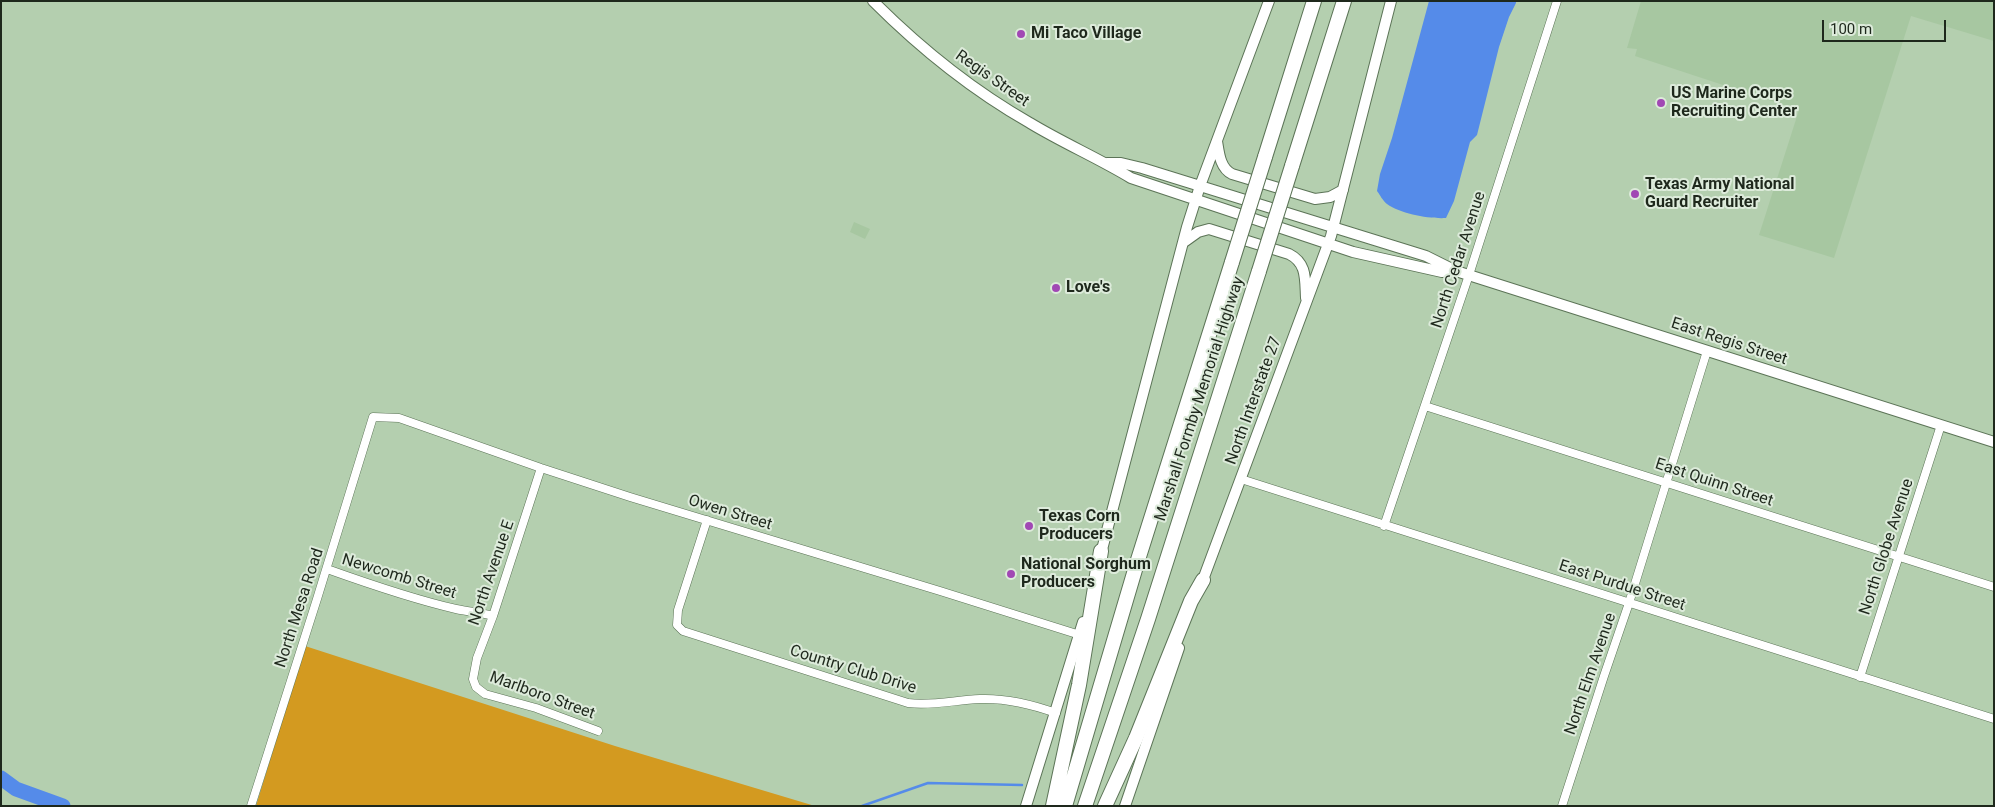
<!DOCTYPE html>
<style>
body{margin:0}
#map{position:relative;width:1995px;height:807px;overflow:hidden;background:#b4cfaf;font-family:Roboto,sans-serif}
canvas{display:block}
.frame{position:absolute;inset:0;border:2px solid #1e281c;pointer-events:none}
.scale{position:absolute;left:1822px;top:20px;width:124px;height:22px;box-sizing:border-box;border:2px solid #1e281c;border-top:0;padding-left:6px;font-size:15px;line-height:18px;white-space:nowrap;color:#1e281c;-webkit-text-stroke:4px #ddebdb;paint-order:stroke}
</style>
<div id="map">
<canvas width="1995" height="807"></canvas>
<div class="frame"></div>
<div class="scale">100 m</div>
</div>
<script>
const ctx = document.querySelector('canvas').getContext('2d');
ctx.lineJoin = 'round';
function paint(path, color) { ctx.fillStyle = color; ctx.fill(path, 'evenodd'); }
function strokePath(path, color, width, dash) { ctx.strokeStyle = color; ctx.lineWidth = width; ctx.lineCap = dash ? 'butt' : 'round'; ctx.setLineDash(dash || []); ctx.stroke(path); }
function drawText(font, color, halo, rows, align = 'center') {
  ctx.font = font + ' Roboto,sans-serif'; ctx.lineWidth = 4; ctx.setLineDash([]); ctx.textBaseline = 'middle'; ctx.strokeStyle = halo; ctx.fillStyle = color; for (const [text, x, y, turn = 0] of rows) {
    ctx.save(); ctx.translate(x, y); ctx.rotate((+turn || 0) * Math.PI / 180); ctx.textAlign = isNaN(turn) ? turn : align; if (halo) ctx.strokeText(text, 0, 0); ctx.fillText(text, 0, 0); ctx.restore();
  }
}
paint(new Path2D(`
 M1641,1H1994V41L1911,16L1834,258L1759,235L1799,110L1635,56L1637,49L1627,48Z
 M854,222L870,229L865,239L850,232Z`), '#a7c7a1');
paint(new Path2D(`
 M305,646L615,746L815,806H256Z`), '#d39a20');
paint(new Path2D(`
 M1429,1H1516V3L1509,17L1499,47L1477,135L1470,142L1454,201L1446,218C1429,219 1401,214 1387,204C1383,201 1380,195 1377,191L1380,174L1392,138Z`), '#558be9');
strokePath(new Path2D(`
 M862,806L928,783L1022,785`), '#558be9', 2.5);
strokePath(new Path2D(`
 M1,778L16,789L63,806`), '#558be9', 15);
const minor = new Path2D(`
 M1425,406L1994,587
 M541,468L493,616L477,658L473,679L476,687L485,694L536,708L598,731
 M1241,479L1994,719
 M707,520L678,610L677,625L683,631L908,703C933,706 955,700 980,699C1007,698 1031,704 1056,713
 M1384,526L1469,275L1557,1
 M327,569C369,584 412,599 456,609C469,612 481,612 493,616
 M1860,677L1941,425
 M251,806L317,599L373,417L399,418L541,468L630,497L940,591L1080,635
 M1562,806L1604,676L1629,603L1707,351`);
const secondary = new Path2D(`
 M873,1C920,48 972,90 1030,123C1063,143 1098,158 1131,178L1353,252L1442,272L1456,271
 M1217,141C1219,153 1220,168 1232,174L1315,199L1330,197L1343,190
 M1107,163H1121L1142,168L1426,256L1456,271L1994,442
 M1184,242L1198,232L1209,229L1289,254C1307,263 1305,279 1306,298
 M1100,557L1187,227L1200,186L1269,1
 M1201,585L1331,236L1391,1
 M1026,806L1083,622
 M1125,806L1179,648`);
const motorway = new Path2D(`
 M1265,157L1314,1
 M1292,166L1344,1
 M1053,806L1079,685L1101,551
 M1065,806L1137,563L1232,262
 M1085,806L1148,619L1259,271
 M1105,806L1136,738L1191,601L1203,580`);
strokePath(minor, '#5c7457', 9);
strokePath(secondary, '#5c7457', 12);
strokePath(motorway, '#5c7457', 16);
strokePath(minor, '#fff', 8);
strokePath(secondary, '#fff', 10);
strokePath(motorway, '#fff', 14);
const motorwayBridge = new Path2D(`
 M1232,262L1265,157
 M1259,271L1292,166`);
strokePath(motorwayBridge, '#5c7457', 16, []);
strokePath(motorwayBridge, '#fff', 14);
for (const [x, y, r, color] of [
 [1021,34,5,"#a148b4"],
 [1661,103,5,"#a148b4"],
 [1635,194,5,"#a148b4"],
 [1056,288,5,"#a148b4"],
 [1029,526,5,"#a148b4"],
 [1011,574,5,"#a148b4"]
]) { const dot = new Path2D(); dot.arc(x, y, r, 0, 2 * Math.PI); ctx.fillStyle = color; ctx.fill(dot); strokePath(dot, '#ddebdb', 2); }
drawText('bold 16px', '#1e281c', '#ddebdb', [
 ["Mi Taco Village",1031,34],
 ["US Marine Corps",1671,94],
 ["Recruiting Center",1671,112],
 ["Texas Army National",1645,185],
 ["Guard Recruiter",1645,203],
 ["Love's",1066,288],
 ["Texas Corn",1039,517],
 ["Producers",1039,535],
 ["National Sorghum",1021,565],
 ["Producers",1021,583]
], 'left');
drawText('16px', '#1e281c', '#ddebdb', [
 ["Regis Street",992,79,35],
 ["North Cedar Avenue",1459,260,-72],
 ["East Regis Street",1729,342,18],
 ["Marshall Formby Memorial Highway",1200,399,-72],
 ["North Interstate 27",1254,401,-70],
 ["East Quinn Street",1714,483,18],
 ["Owen Street",730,513,17],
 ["North Globe Avenue",1887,547,-72],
 ["North Avenue E",492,573,-71],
 ["Newcomb Street",399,577,17],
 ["East Purdue Street",1622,586,18],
 ["North Mesa Road",300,608,-72],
 ["Country Club Drive",853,670,17],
 ["North Elm Avenue",1591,674,-71],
 ["Marlboro Street",542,696,20]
]);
</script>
